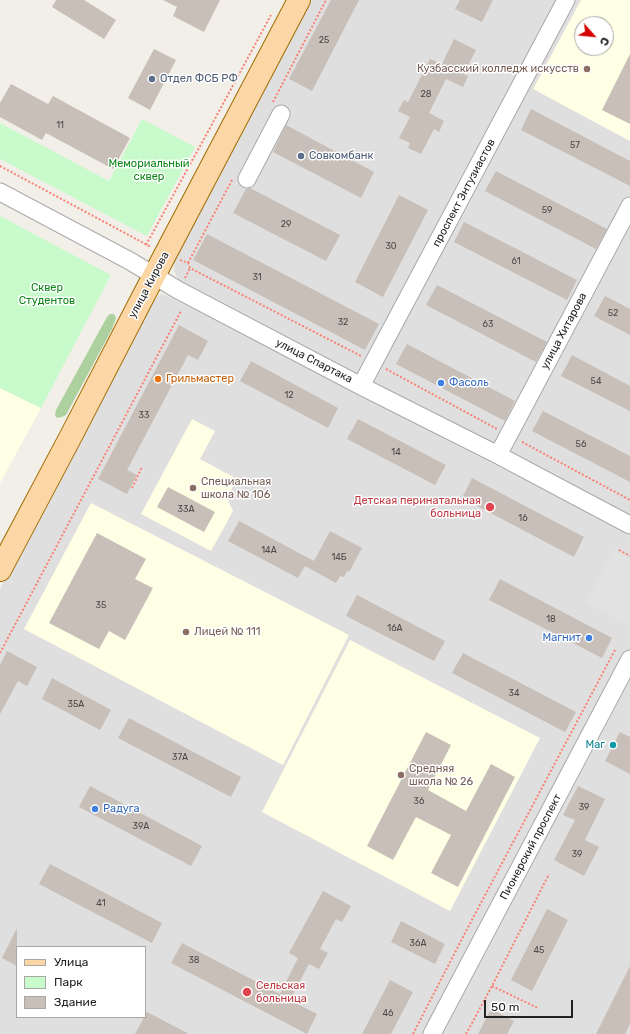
<!DOCTYPE html>
<meta charset="utf-8">
<style>
body{margin:0}
#map{position:relative;width:630px;height:1034px;overflow:hidden;background:#f2efe9;font-family:Rubik,sans-serif}
canvas{display:block}
.legend{position:absolute;left:16px;top:946px;width:130px;height:72px;box-sizing:border-box;background:#fff;border:1px solid #a7a7a7;margin:0;padding:5px 7px;list-style:none;font-size:12px;color:#222}
.legend li{display:flex;align-items:center;gap:8px;height:20px}
.legend b{width:20px;border:1px solid #a7a7a7}
.north{position:absolute;left:574px;top:16px;width:40px;height:40px;box-sizing:border-box;background:#fff;border:1px solid #a7a7a7;border-radius:50%;rotate:117deg;font-size:11px;font-weight:700;line-height:16px;text-align:center;color:#222}
.north::after{content:'';display:block;margin:auto;width:14px;height:18px;background:#d40000;clip-path:polygon(50% 0,100% 100%,50% 72%,0 100%)}
.scale{position:absolute;left:484px;top:1000px;width:89px;height:18px;box-sizing:border-box;border:2px solid #222;border-top:0;padding-left:5px;font-size:12px;line-height:14px;white-space:nowrap;color:#222;-webkit-text-stroke:3px #fff;paint-order:stroke}
</style>
<div id="map">
<canvas width="630" height="1034"></canvas>
<ul class="legend">
<li><b style="height:5px;background:#fcd6a4"></b>Улица</li>
<li><b style="height:11px;background:#c8facc"></b>Парк</li>
<li><b style="height:11px;background:#c7bfb8"></b>Здание</li>
</ul>
<div class="north">С</div>
<div class="scale">50 m</div>
</div>
<script>
const ctx = document.querySelector('canvas').getContext('2d');
ctx.lineJoin = 'round';
function paint(path, color) { ctx.fillStyle = color; ctx.fill(path, 'evenodd'); }
function strokePath(path, color, width, dash) { ctx.strokeStyle = color; ctx.lineWidth = width; ctx.lineCap = dash ? 'butt' : 'round'; ctx.setLineDash(dash || []); ctx.stroke(path); }
function drawText(font, color, halo, rows, align = 'center') {
  ctx.font = font + ' Rubik,sans-serif'; ctx.lineWidth = 3; ctx.setLineDash([]); ctx.textBaseline = 'middle'; ctx.strokeStyle = halo; ctx.fillStyle = color; for (const [text, x, y, turn = 0] of rows) {
    ctx.save(); ctx.translate(x, y); ctx.rotate((+turn || 0) * Math.PI / 180); ctx.textAlign = isNaN(turn) ? turn : align; if (halo) ctx.strokeText(text, 0, 0); ctx.fillText(text, 0, 0); ctx.restore();
  }
}
paint(new Path2D(`
 M312,0H630V517L178,279L174,271V263L176,257ZM582,24H606V48H582Z
 M161,294L168,296L630,534V1034H0V589L154,299ZM17,947H145V1017H17Z`), '#e0dfdf');
paint(new Path2D(`
 M581,0H630V141L533,89ZM582,24H606V48H582Z
 M0,388L41,408L0,483Z
 M192,419L215,431L200,459L237,479L227,498L233,511L211,551L141,514Z
 M91,503L349,635L283,765L24,629Z
 M350,640L540,738L450,911L262,812Z`), '#ffffe5');
paint(new Path2D(`
 M110,314H114L116,318L112,329L66,415L62,417L57,418L55,415L56,410L107,317Z`), '#add19e');
paint(new Path2D(`
 M142,119L195,147L147,236L0,159V123L109,181Z
 M0,216L111,275L41,408L0,388Z`), '#c8facc');
paint(new Path2D(`
 M613,550L630,559V626L586,603Z`), '#e2e2e2');
paint(new Path2D(`
 M56,0H84L116,20L104,39L52,7Z
 M163,0H220L204,32L173,16L177,7Z
 M331,0H359L312,91L289,79Z
 M460,0H493L482,22L455,9Z
 M454,39L476,50L464,74L468,76L463,87L446,79L429,113L444,121L439,132L434,129L421,154L408,148L410,143L399,138L410,117L398,111L404,100L408,102L430,59L442,64Z
 M154,49L176,60L150,110L128,98Z
 M630,54V124L602,110Z
 M11,84L48,104L53,96L130,138L113,169L46,133L42,140L0,117V103Z
 M531,109L630,161V186L521,130Z
 M286,125L374,172L361,198L273,152Z
 M496,171L607,229L596,249L485,191Z
 M250,188L340,235L326,261L233,213L246,189Z
 M399,195L428,210L383,297L355,282Z
 M464,222L577,280L567,300L454,242Z
 M207,234L379,324L365,350L193,260Z
 M437,285L547,342L536,362L426,305Z
 M605,296L630,309V335L594,316Z
 M179,325L208,341L198,360L188,355L127,470L137,475L127,494L98,479Z
 M407,344L515,401L505,421L396,364Z
 M572,355L630,386V411L561,376Z
 M251,361L338,408L328,428L240,381Z
 M543,411L630,456V482L532,431Z
 M358,419L446,465L435,485L347,439Z
 M472,478L584,537L574,557L462,498Z
 M168,487L215,512L204,532L157,507Z
 M239,521L314,561L330,531L362,548L349,572L347,571L344,577L340,576L336,583L305,566L298,578L228,541Z
 M97,533L146,559L135,579L153,588L125,640L109,631L99,649L49,623Z
 M500,579L612,638L602,658L489,600Z
 M357,595L445,641L434,661L346,616Z
 M7,651L37,667L27,686L18,681L0,714V665Z
 M463,653L576,712L565,732L452,673Z
 M52,678L111,710L100,730L42,699Z
 M129,718L241,777L231,797L118,738Z
 M426,732L451,745L428,790L466,811L491,764L515,777L458,887L431,873L451,835L416,817L393,860L367,846Z
 M620,732L630,737V774L605,761Z
 M90,786L202,846L191,866L79,807Z
 M578,786L605,799L585,840L599,847L584,876L554,860L575,820L563,815Z
 M50,864L162,923L152,943L39,884Z
 M323,891L351,906L342,922L336,919L320,949L328,953L319,969L309,964L290,1000L317,1014L307,1034L171,963L182,943L280,994L298,958L289,953Z
 M547,909L568,920L532,991L511,980Z
 M401,921L445,944L435,964L391,942Z
 M17,928V966L2,958Z
 M630,966V1024L625,1034H596Z
 M390,980L413,992L391,1034H362Z
 M491,1009L514,1021L507,1034H478Z
 M147,1012L189,1034H135Z`), '#c7bfb8');
const minor = new Path2D(`
 M247,179L281,114
 M0,192L130,261L178,290L361,386L498,455L630,525
 M361,386L566,0
 M498,455L630,206
 M432,1034L630,659`);
const major = new Path2D(`
 M0,570L71,436L146,291L299,0`);
strokePath(minor, '#a9a9a9', 19);
strokePath(major, '#a06b00', 24);
strokePath(new Path2D(`
 M273,102L326,0
 M0,166L151,247
 M146,245L217,115L271,15
 M180,260L188,263L190,268L361,356
 M188,263L232,180
 M185,278L190,268
 M386,369L497,429
 M522,442L630,500
 M132,488L142,467
 M619,550L630,556
 M0,653L181,311
 M492,986L538,1008
 M413,1034L465,933L616,648
 M466,1034L492,986L549,874`), '#fa8072', 2, [2, 2]);
strokePath(minor, '#fff', 17);
strokePath(major, '#fcd6a4', 22);
for (const [x, y, r, color] of [
 [587,69,4,"#8d6e63"],
 [152,79,4,"#5c6f8a"],
 [301,156,4,"#5c6f8a"],
 [158,379,4,"#e8710a"],
 [441,383,4,"#3f7fe0"],
 [193,488,4,"#8d6e63"],
 [490,507,5,"#e0444e"],
 [186,632,4,"#8d6e63"],
 [589,638,4,"#3f7fe0"],
 [613,745,4,"#0f9aa8"],
 [401,775,4,"#8d6e63"],
 [95,809,4,"#3f7fe0"],
 [247,992,5,"#e0444e"]
]) { const dot = new Path2D(); dot.arc(x, y, r, 0, 2 * Math.PI); ctx.fillStyle = color; ctx.fill(dot); strokePath(dot, '#fff', 1.5); }
drawText('9px', '#4b4948', null, [
 ["25",324,40],
 ["28",426,94],
 ["11",60,125],
 ["57",575,145],
 ["59",547,210],
 ["29",286,224],
 ["30",391,246],
 ["61",516,261],
 ["31",257,277],
 ["52",613,313],
 ["32",343,322],
 ["63",488,324],
 ["54",596,381],
 ["12",289,395],
 ["33",144,415],
 ["56",581,444],
 ["14",396,452],
 ["33А",186,509],
 ["16",523,518],
 ["14А",269,550],
 ["14Б",339,557],
 ["35",101,605],
 ["18",551,619],
 ["16А",395,628],
 ["34",514,693],
 ["35А",76,704],
 ["37А",180,757],
 ["36",419,801],
 ["39",584,807],
 ["39А",141,826],
 ["39",577,854],
 ["41",101,903],
 ["36А",418,943],
 ["45",539,950],
 ["38",194,960],
 ["46",388,1013]
]);
drawText('11px', '#785e54', '#fff', [
 ["Кузбасский колледж искусств",579,69,"right"],
 ["Специальная",201,482],
 ["школа № 106",201,495],
 ["Лицей № 111",194,632],
 ["Средняя",409,769],
 ["школа № 26",409,782]
], 'left');
drawText('11px', '#4e5e75', '#fff', [
 ["Отдел ФСБ РФ",160,79],
 ["Совкомбанк",309,156]
], 'left');
drawText('11px', '#0c8416', '#fff', [
 ["Мемориальный",149,164],
 ["сквер",149,177],
 ["Сквер",47,288],
 ["Студентов",47,301]
]);
drawText('11px', '#222', '#fff', [
 ["проспект Энтузиастов",464,193,-62],
 ["улица Кирова",149,285,-62],
 ["улица Хитарова",564,331,-62],
 ["улица Спартака",314,361,27],
 ["Пионерский проспект",531,847,-62]
]);
drawText('11px', '#c56008', '#fff', [
 ["Грильмастер",166,379]
], 'left');
drawText('11px', '#366cbe', '#fff', [
 ["Фасоль",449,383],
 ["Магнит",581,638,"right"],
 ["Радуга",103,809]
], 'left');
drawText('11px', '#be3a42', '#fff', [
 ["Детская перинатальная",481,501],
 ["больница",481,514],
 ["Сельская",256,986,"left"],
 ["больница",256,999,"left"]
], 'right');
drawText('11px', '#0d838f', '#fff', [
 ["Маг",605,745]
], 'right');
</script>
